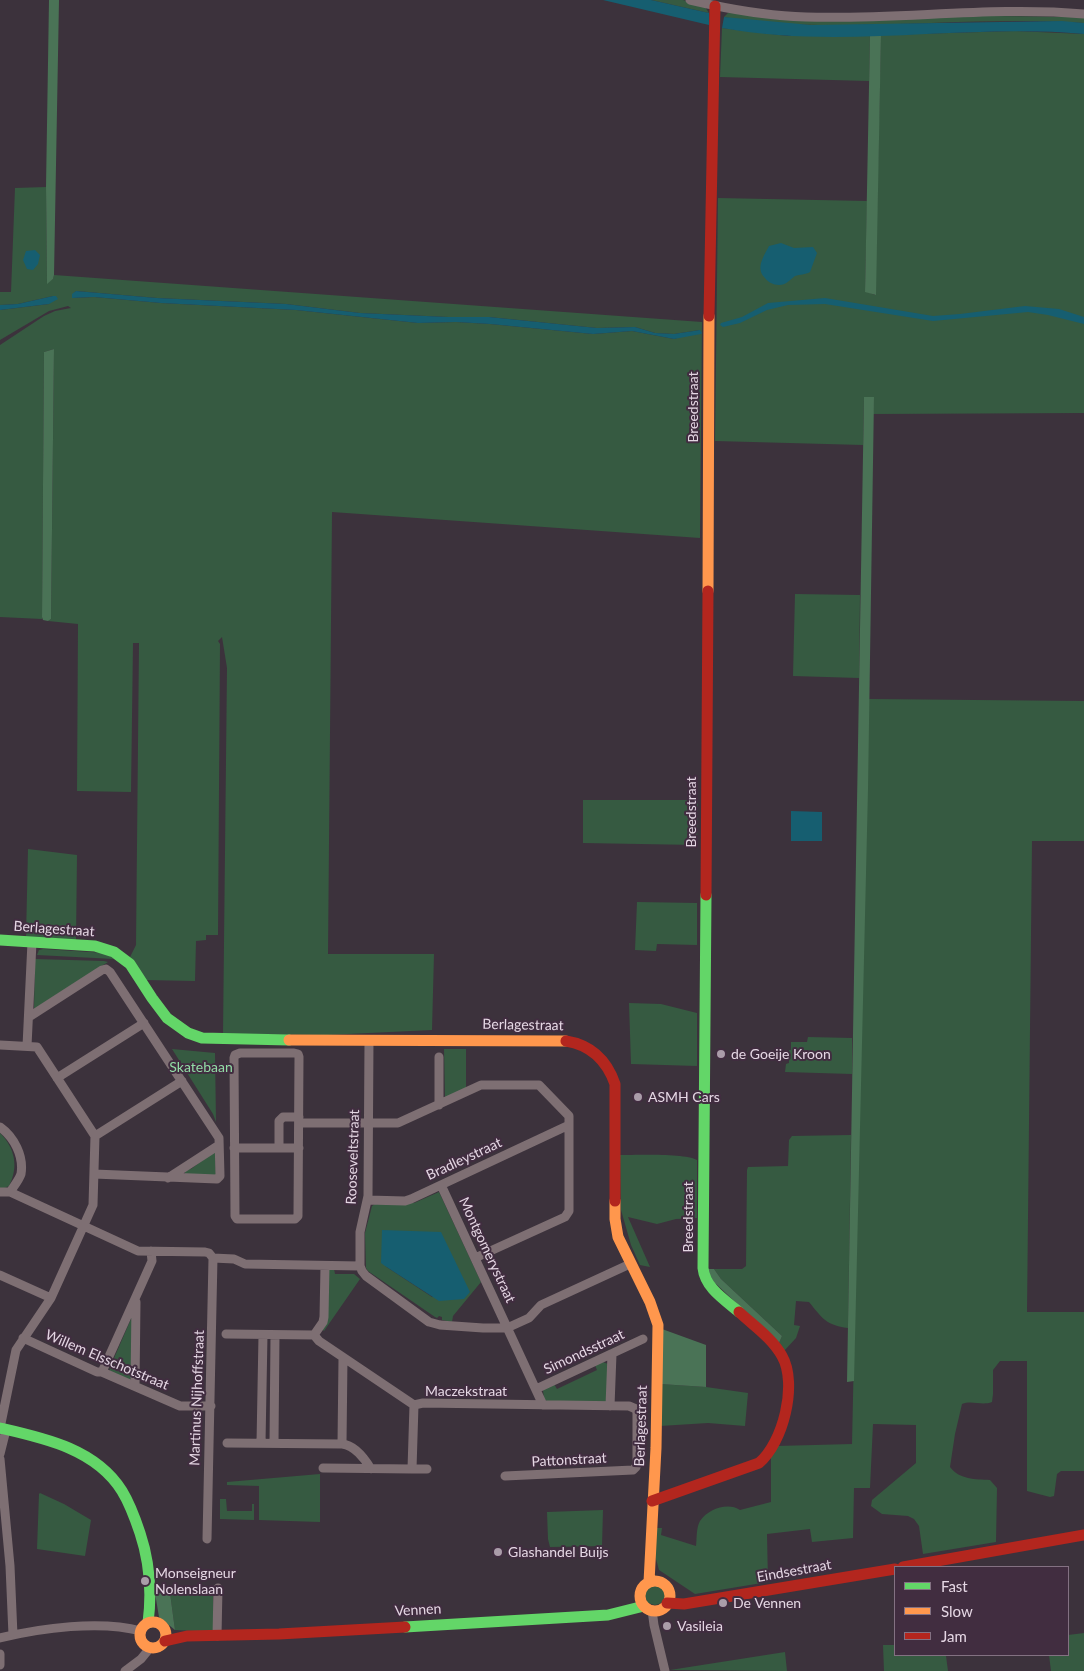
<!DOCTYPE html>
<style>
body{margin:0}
#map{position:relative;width:1084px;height:1671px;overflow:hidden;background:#3c323c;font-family:Lato,sans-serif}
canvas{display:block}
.legend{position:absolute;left:894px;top:1566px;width:175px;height:90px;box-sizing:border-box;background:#412d40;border:1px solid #837182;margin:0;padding:6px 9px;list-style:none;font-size:15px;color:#e5d7e4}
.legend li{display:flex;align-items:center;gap:10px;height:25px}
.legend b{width:25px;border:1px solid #837182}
</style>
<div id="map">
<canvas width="1084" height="1671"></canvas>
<ul class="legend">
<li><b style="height:6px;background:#63d668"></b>Fast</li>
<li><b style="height:6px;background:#ff974d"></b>Slow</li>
<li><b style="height:6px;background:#b3261e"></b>Jam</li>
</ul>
</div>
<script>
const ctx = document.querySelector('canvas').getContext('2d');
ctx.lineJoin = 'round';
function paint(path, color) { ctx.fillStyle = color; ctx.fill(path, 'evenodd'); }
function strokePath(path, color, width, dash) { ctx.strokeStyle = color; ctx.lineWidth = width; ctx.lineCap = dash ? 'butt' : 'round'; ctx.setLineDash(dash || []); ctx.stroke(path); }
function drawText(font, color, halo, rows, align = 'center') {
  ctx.font = font + ' Lato,sans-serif'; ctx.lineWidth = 4; ctx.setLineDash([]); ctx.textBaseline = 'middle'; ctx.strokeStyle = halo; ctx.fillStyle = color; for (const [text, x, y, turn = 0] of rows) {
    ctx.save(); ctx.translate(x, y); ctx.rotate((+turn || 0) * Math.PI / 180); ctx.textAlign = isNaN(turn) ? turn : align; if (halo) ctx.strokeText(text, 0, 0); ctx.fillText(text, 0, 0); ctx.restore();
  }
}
paint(new Path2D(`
 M651,0H683L705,7L709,13Z
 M728,13L1084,17V23C1008,18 932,24 857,25C813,25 767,26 724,17Z
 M722,28L788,36L870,35L869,81L720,77Z
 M1015,31L1084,34V413L873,414L874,398H864L863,445L715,441L718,198L867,201L865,291L875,295L881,35Z
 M46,187L47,283L53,279L54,275L702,322L700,538L332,512L328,954H434L432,1030L327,1035L223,1034L227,668L222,637L218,641L220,644L218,935H206V940L196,941L195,981L145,980L130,957L136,945L139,643H133L131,792L77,791L78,624L48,621L51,619L54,349L44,352L42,619L0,617V345L44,316L55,311L71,308L68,306L49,311L0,340V310L49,304L53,296L18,304L0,305V292H11L15,188ZM76,291L157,298L286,304L360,313L448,317H489L597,328L635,327L655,333L674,334L700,330L674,339L632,331L593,334L490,324L456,322L418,323L296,310L161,303L94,297L73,298V294Z
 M795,594L860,595L859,678L793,676Z
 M868,699L1084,701V841H1032L1027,1312H1084V1471H1061L1057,1474L1054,1496L1050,1497L1027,1491V1361H1000L993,1370V1394L992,1402C982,1406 972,1400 962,1404L955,1434L950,1467C960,1480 975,1479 990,1480L997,1488L996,1542L923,1554L919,1526L914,1519L908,1516L882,1514L871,1506L872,1500L916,1463V1425L873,1424L870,1488H854L853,1538L812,1542L810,1529L767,1534L768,1582L695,1594L659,1570L654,1552L657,1528H662L661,1535L696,1546C697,1538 696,1528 700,1521C708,1509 728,1502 740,1510L771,1502V1452L776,1446L852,1444Z
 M583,800H698L697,845L583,843Z
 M28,849L77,855L76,940L26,937Z
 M637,902L697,903V945L657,944L656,951L635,950Z
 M43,949L106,953L114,959L37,955L39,950Z
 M35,959L104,961L108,962L34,1009Z
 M629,1003L661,1004L697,1013V1066L631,1064Z
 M808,1037L852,1038V1074L785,1072L786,1064L789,1063V1050H791V1042H807Z
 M172,1049L215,1053L216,1122L213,1114Z
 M444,1049H466V1089L445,1098Z
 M0,1133C15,1148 19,1167 9,1186L0,1190Z
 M851,1135L848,1328C826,1325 823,1319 809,1302L796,1301L794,1325L800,1326L796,1338L784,1351L779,1343L782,1336L721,1279L714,1269H742L746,1266L747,1170L748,1167L788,1166L789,1140L792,1136Z
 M215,1151L216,1174L214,1176L185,1174V1170L191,1169Z
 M620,1155C636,1155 685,1153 697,1160V1218L676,1219L657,1224L628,1217L650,1267L640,1265L631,1245L621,1210Z
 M439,1192L481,1282L453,1316L452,1322L442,1320V1317L439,1316L437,1318L435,1317L368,1271L366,1268L365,1233L372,1206L375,1204L412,1202L414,1203ZM385,1266L470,1292L432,1297Z
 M334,1269L335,1274H354L360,1279L324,1331L322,1329L329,1270Z
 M131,1317L133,1318V1377L129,1380L110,1371L109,1364L111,1365L131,1319L130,1318Z
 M603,1362L608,1364L607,1401L604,1403L548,1402L544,1399L543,1390L554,1384L557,1389L597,1370L595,1365Z
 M660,1384L706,1387L748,1393L745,1426L708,1423L660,1426Z
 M320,1474V1522L259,1520V1486L227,1485V1482Z
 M40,1493L64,1504L91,1520L85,1556L37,1549L39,1494Z
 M220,1499H226L227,1511H252V1504H254V1520L220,1519Z
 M603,1510L602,1546L550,1547L548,1539L547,1512Z
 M645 1595a10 10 0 1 1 20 0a10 10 0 1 1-20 0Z
 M170,1593L213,1595L214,1632L175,1630Z
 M1084,1633V1671H1051L1049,1655H1068V1635Z
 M883,1645H895V1655L946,1656L948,1671H884Z
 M785,1652L787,1671L670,1670Z`), '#365a41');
paint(new Path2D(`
 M49,0H59L54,275L53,279L47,284L46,187Z
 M870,35H881L876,295L865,292Z
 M54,349L51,619L48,621L43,620L42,617L44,352Z
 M864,397H874L868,789L854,1381L847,1382Z
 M706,1269H714L721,1279L782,1336L779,1343L714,1282Z
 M662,1329L706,1345V1387L660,1384Z
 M155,1593H170L175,1630L159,1617Z`), '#4a7356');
paint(new Path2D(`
 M603,0H651L709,13V25Z
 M724,17L811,25L1062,21L1084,23V34C964,23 842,50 722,28Z
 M781,243L794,248L813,247L817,253L810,272C805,275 800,274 795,276C790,280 786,285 779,285C773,285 768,282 765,278C755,268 764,256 769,246Z
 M35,250L40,255L38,264L33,270L27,269L23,260L26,251Z
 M76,291L157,298L286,304L360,313L448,317H489L597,328L635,327L655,333L674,334L700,330L702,333L701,334L674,339L632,331L593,334L490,324L456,322L418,323L296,310L161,303L94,297L72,298V294Z
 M53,296H56L58,299L49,304L0,310V305L18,304Z
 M825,298L933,316L960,314L1025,306L1059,309L1084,317V324L1048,315L1028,312L933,321L825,304L788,305L767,310L740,323L723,327L720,325L721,323L742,317L768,303Z
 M791,811L822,812V841H791Z
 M382,1230L441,1232L470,1292L464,1299L439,1301L385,1266L381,1263Z`), '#165e70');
strokePath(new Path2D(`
 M690,0C728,9 767,16 806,17C899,20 992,6 1084,14
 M29,1017L102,970L106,969L110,972L219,1138L220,1176L217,1179L94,1174
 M369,1041L368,1196L360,1232V1266L362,1271L366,1276L429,1322L440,1325L483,1328H507L529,1318L541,1305L630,1264
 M0,1045L37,1047L95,1136L93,1205L51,1298L16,1350L0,1428
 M27,1046L32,942
 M240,1053H294L298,1054L299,1057L298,1213V1216L295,1219H237L235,1216L234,1058L235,1055Z
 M57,1078L144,1023
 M439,1105V1057
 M299,1123H398L481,1085H539L569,1116V1211L565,1217L475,1258
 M0,1127C14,1137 24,1156 21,1174C19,1180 14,1186 10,1192
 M95,1136L182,1081
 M234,1148H299
 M279,1148V1121L283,1117H299
 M168,1178L219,1145
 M441,1185L543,1405
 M0,1192H10L138,1251L205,1252L209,1253L213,1258
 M368,1200L405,1201L411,1199L569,1125
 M213,1258L234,1259L245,1264L360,1266
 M0,1275L51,1298
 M226,1334L314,1335L323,1322L324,1317L325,1266
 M314,1335L319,1341L414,1405L423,1403L629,1406L636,1409L637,1413V1462L636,1467L633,1470L505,1476
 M23,1338L97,1372H102L180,1406H211
 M102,1372L152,1261L151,1251
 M135,1386L136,1302
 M536,1389L643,1339
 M610,1406L612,1354
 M227,1443L342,1444L343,1358
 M261,1443L263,1335
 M274,1443L275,1335
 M342,1444C354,1445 365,1459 371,1469
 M0,1454L6,1430
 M0,1459L10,1566L13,1635
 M323,1468L412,1469L414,1405
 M412,1469H427
 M207,1539L213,1258
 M652,1610L654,1625L665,1671
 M217,1636L218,1588
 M0,1638C41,1628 100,1620 141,1631
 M0,1654V1665
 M125,1671L141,1659L150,1648`), '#7e6f73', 9);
strokePath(new Path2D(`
 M706,895L703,1268C705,1288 725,1300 739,1312
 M0,940L95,946L114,952L130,964L152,998L167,1018L188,1033L202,1038L289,1040
 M0,1428C44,1438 96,1449 122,1491C130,1504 135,1518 140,1533C150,1563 152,1592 148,1623
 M405,1627L608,1615L644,1606`), '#63d668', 11);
strokePath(new Path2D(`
 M708,591L709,316
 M289,1040L566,1041
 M615,1201V1219L618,1237L650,1302L658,1325L656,1448L649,1582
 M640 1596a15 15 0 1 1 30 0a15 15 0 1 1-30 0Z
 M140 1635a13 13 0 1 1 26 0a13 13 0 1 1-26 0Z`), '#ff974d', 11);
strokePath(new Path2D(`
 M709,316L715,6
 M706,895L708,591
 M566,1041C591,1045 607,1061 615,1084V1201
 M652,1501L759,1463C783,1443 798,1384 782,1356C772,1338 754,1326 739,1312
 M903,1567L1084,1535
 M667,1603L684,1604L895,1569
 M165,1641L187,1636L279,1634L405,1627`), '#b3261e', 11);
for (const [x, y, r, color] of [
 [721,1054,5,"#aa9da9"],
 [638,1097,5,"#aa9da9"],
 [498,1552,5,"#aa9da9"],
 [145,1581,5,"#aa9da9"],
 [723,1603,5,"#aa9da9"],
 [667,1626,5,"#aa9da9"]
]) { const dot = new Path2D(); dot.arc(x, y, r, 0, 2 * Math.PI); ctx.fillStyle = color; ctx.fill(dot); strokePath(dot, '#412d40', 2); }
drawText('14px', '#e5d7e4', '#412d40', [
 ["Breedstraat",693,407,-90],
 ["Breedstraat",691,812,-90],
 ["Berlagestraat",54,929,4],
 ["Berlagestraat",523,1025,1],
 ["Rooseveltstraat",353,1157,-88],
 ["Bradleystraat",464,1159,-25],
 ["Breedstraat",688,1217,-90],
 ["Montgomerystraat",487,1250,65],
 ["Simondsstraat",584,1352,-25],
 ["Willem Elsschotstraat",107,1360,23],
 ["Maczekstraat",466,1391],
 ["Martinus Nijhoffstraat",197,1398,-88],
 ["Berlagestraat",641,1426,-88],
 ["Pattonstraat",569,1460,-3],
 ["Eindsestraat",794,1571,-10],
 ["Vennen",418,1610,-3]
]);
drawText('14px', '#e5d7e4', '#412d40', [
 ["de Goeije Kroon",731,1054],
 ["ASMH Cars",648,1097],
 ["Glashandel Buijs",508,1552],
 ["Monseigneur",155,1573],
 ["Nolenslaan",155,1589],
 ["De Vennen",733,1603],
 ["Vasileia",677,1626]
], 'left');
drawText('14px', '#92dda6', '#412d40', [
 ["Skatebaan",201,1067]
]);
</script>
